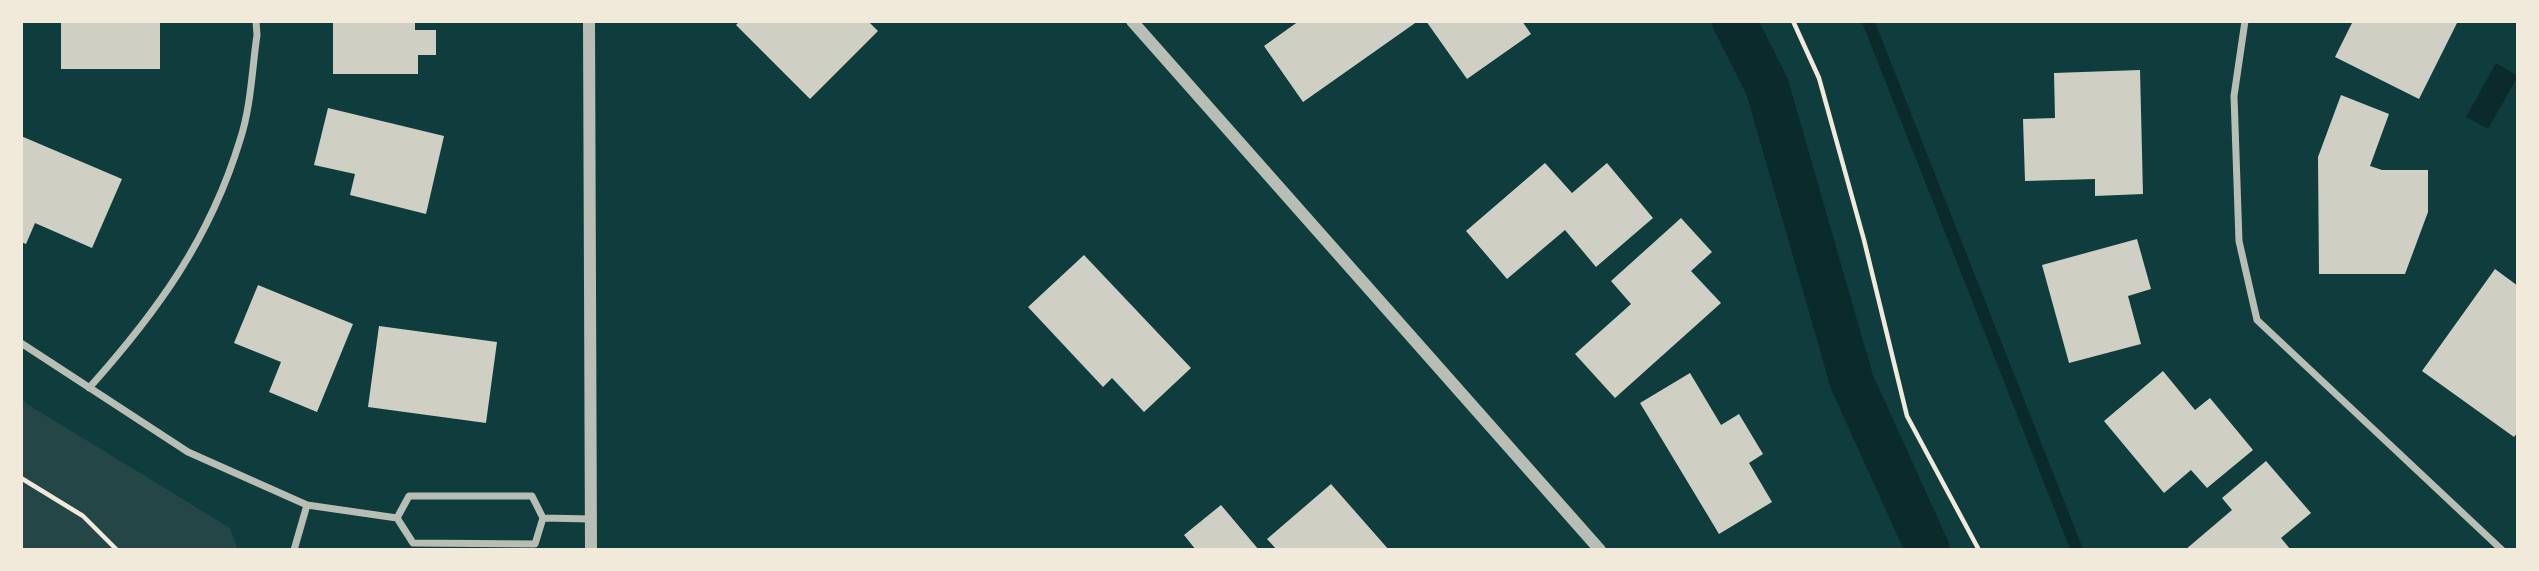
<!DOCTYPE html>
<style>
body{margin:0}
#map{position:relative;width:2539px;height:571px;overflow:hidden;background:#0f3d3e;font-family:"Space Grotesk",sans-serif}
canvas{display:block}
.frame{position:absolute;inset:0;border:23px solid #f1e9da;pointer-events:none}
</style>
<div id="map">
<canvas width="2539" height="571"></canvas>
<div class="frame"></div>
</div>
<script>
const ctx = document.querySelector('canvas').getContext('2d');
ctx.lineJoin = 'round';
function paint(path, color) { ctx.fillStyle = color; ctx.fill(path, 'evenodd'); }
function strokePath(path, color, width, dash) { ctx.strokeStyle = color; ctx.lineWidth = width; ctx.lineCap = dash ? 'butt' : 'round'; ctx.setLineDash(dash || []); ctx.stroke(path); }
paint(new Path2D(`
 M21,397L27,404L230,528L238,550H21Z`), '#244646');
paint(new Path2D(`
 M2496,63L2518,76L2488,129L2466,117Z`), '#0a2a2b');
strokePath(new Path2D(`
 M1868,21L2077,550`), '#0a2a2b', 12);
strokePath(new Path2D(`
 M1734,21L1767,86L1852,382L1928,550`), '#0a2a2b', 44);
paint(new Path2D(`
 M61,21H160V69H61Z
 M333,21H415V30H436V55H418V74H333Z
 M740,21H868L878,31L810,99L736,25Z
 M1299,21H1418L1303,102L1264,46Z
 M1426,21H1522L1531,34L1467,79Z
 M2353,21H2458L2419,99L2335,57Z
 M2140,70L2143,194L2095,196V179L2025,181L2023,119L2055,118L2054,73Z
 M2341,95L2389,114L2370,166L2382,170H2428V212L2405,274H2319L2318,157Z
 M328,108L444,136L426,214L350,195L355,174L314,165Z
 M21,136L122,179L92,248L35,223L26,244L21,242Z
 M1545,163L1572,193L1607,163L1653,218L1596,267L1565,230L1507,279L1466,231Z
 M1681,218L1712,252L1691,271L1721,303L1615,398L1575,354L1631,304L1611,281Z
 M2137,239L2151,289L2128,296L2141,344L2069,363L2042,265Z
 M1084,255L1191,368L1144,412L1112,378L1103,387L1028,307Z
 M2495,269L2518,286V432L2514,437L2422,371Z
 M258,285L353,324L317,412L269,392L281,362L234,343Z
 M379,326L497,342L486,423L368,407Z
 M2163,371L2195,410L2210,398L2253,450L2207,488L2191,470L2164,493L2104,421Z
 M1690,373L1721,425L1739,414L1763,454L1749,463L1772,502L1719,534L1640,403Z
 M2266,461L2311,513L2281,538L2291,550H2185L2232,510L2222,498Z
 M1331,484L1389,550H1277L1267,539Z
 M1221,505L1259,550H1196L1184,535Z`), '#cfcfc3');
strokePath(new Path2D(`
 M1793,21L1819,78L1864,240L1907,416L1979,550
 M21,478L83,516L117,550`), '#f1e9da', 4.5);
strokePath(new Path2D(`
 M2245,21L2234,96L2239,241L2257,320L2502,550
 M21,343L188,452L307,505L397,518
 M89,388C157,312 210,239 240,140C251,107 252,69 257,35L256,21
 M409,496H532L543,518L535,544L413,543L397,518Z
 M543,518L591,519
 M294,550L307,505`), '#b8beb3', 7);
strokePath(new Path2D(`
 M589,21L591,550
 M1132,21L1600,550`), '#b8beb3', 12);
</script>
